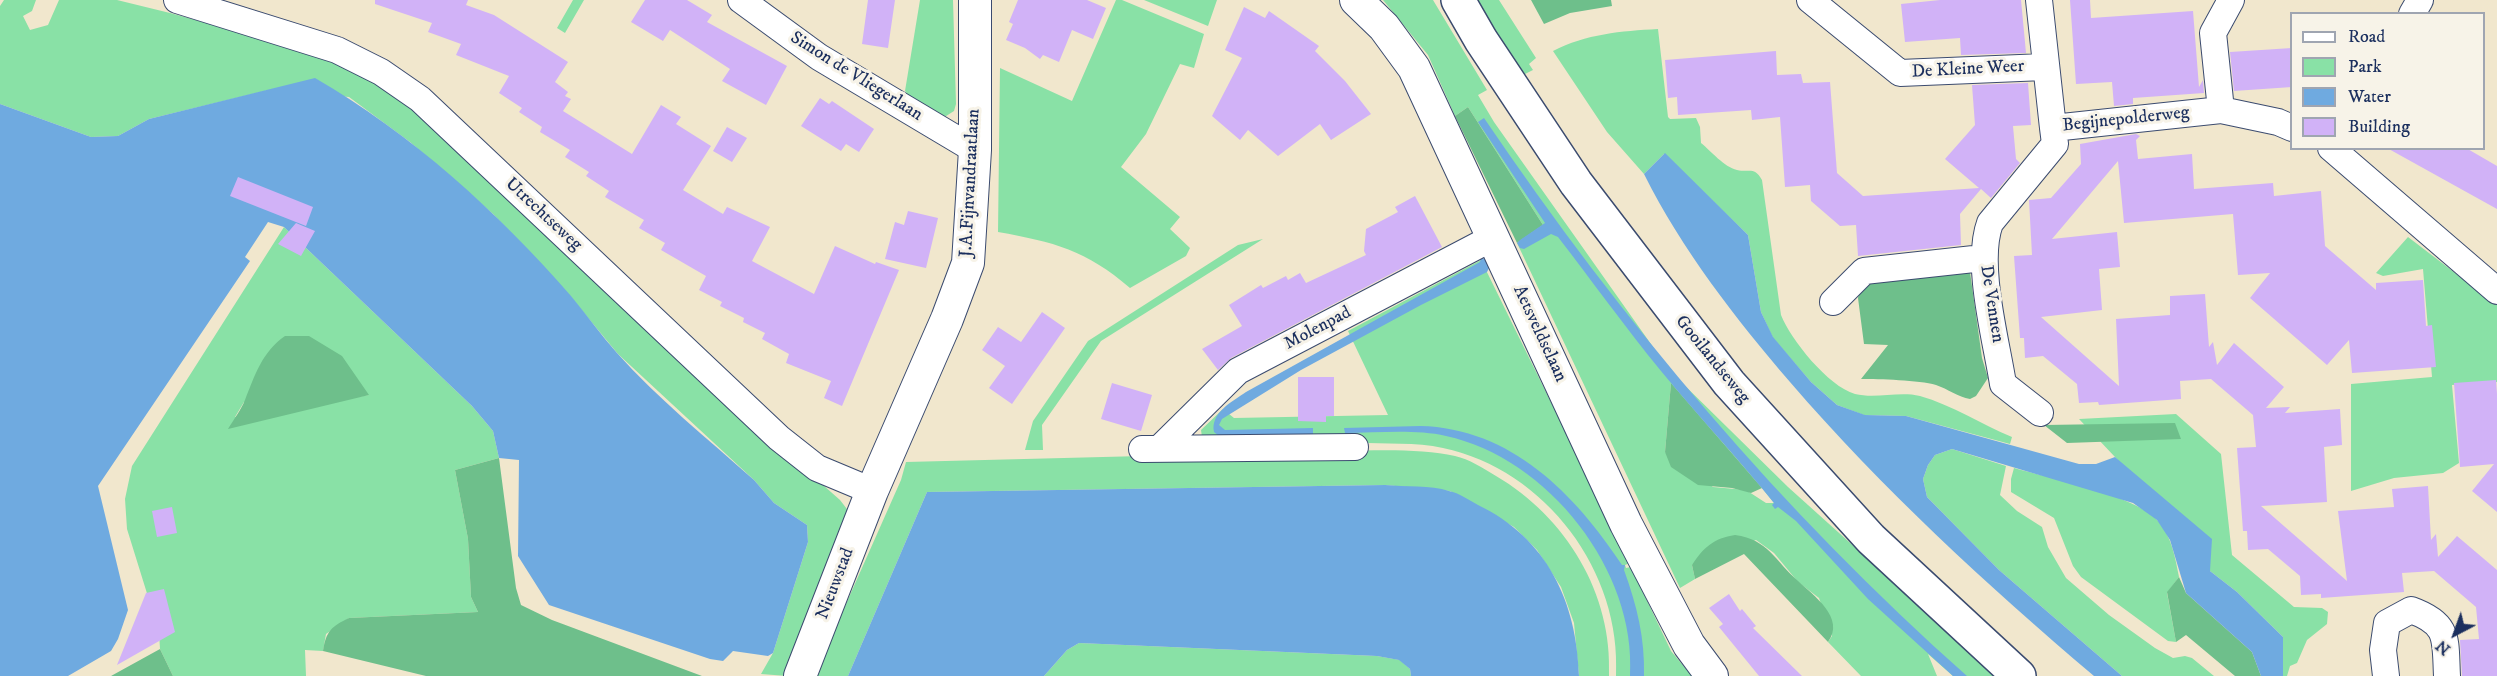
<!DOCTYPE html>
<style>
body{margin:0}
#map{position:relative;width:2497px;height:676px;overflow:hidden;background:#f1e7cd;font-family:"IM FELL DW Pica",serif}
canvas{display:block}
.legend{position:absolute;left:2290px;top:12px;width:195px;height:138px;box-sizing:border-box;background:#f7f3e8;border:2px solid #9fa5b1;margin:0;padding:8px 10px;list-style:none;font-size:18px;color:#1b2f5e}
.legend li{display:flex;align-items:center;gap:12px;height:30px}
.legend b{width:30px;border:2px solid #9fa5b1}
.north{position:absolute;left:2425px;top:604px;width:60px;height:60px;-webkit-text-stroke:4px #f7f3e8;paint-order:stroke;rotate:221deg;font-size:16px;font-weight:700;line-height:24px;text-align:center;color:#1b2f5e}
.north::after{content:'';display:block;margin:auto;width:21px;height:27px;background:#1b2f5e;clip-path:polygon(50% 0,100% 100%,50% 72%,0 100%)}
</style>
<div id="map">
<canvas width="2497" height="676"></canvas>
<ul class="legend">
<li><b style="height:8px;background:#fff"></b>Road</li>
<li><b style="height:16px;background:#89e1a6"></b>Park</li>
<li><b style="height:16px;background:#6faae0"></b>Water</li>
<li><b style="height:16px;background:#d1b2f7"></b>Building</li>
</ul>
<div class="north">N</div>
</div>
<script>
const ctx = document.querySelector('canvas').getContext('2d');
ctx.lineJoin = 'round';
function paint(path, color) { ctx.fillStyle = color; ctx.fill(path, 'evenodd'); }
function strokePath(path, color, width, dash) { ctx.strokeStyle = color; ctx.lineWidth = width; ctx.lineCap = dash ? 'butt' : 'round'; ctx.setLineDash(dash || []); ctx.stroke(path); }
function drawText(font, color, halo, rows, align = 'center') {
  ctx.font = font + ' "IM FELL DW Pica",serif'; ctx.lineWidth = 6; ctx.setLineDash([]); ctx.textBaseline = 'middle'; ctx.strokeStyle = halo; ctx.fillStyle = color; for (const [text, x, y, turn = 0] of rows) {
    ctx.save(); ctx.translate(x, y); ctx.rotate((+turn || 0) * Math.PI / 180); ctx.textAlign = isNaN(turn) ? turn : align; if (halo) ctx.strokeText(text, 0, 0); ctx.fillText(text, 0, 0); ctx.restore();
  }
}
paint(new Path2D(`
 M4,0H36L32,11L23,16L30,30L48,25L59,0H117L170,13L313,52L392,87L747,418L840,500L850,513L787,676L761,674L773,653L808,542L807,525L774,503L754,480L618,354L570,296L493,214L410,142L349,97L269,90L149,119L118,136L91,137L0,104V6Z
 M573,0H584L565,33L557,28Z
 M920,0H953L956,104L954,111L943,118L911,99L905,91Z
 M1116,0H1122L1204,34L1194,68L1180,64L1146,134L1121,167L1180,217L1170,229L1190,248L1186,256L1130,288C1086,250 1054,242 998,232L1000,68L1072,101Z
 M1144,0H1217L1208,26Z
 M1383,0H1433L1487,90L1478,95L1494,122L1670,371L1788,487L1998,676H1953L1928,654L1937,676H1861L1828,642L1832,636L1819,598L1798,582L1774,553L1756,540L1692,565L1695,579L1680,588L1517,243L1543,225L1468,107L1455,116L1428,55ZM1671,383L1762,488L1774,503H1766L1746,490L1713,487L1665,452Z
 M1473,0H1499L1536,58L1529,64L1533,70L1517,78Z
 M1658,29L1668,117L1670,119L1696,118L1700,127L1701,143C1711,151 1724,167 1737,170C1750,173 1754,166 1762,180L1781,315C1791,340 1828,386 1855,394C1876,399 1899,391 1920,396C1952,405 1981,424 2012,437L2010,444L1906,416L1864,415L1837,405L1811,382L1773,338L1761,312L1748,235L1664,154L1644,174L1607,132L1553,51C1586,34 1621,31 1658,29Z
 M284,227L472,406L493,431L499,458L455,470L468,539L471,597L478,612L349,618L326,634L323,651L305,650L306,676H173L160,649L159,632L127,529L125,499L132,466ZM369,395L235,417L244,402Z
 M2408,237L2497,305V382L2452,385L2459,463L2443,473L2394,478L2351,491V384L2432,377L2423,269L2383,276L2376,273Z
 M1263,239L1101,341L1042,425L1043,450H1025L1033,421L1088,341L1238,245Z
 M1481,260L1630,563L1625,565L1626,568L1631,567L1671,651L1692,676H1616C1622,572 1546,470 1443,448C1416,442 1385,444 1357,443C1305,441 1253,440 1202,437L1201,430L1223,409L1234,418L1388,415L1348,331Z
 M2176,414L2221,454L2232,555L2294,607L2322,608L2328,612L2327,624L2307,640L2297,663L2290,666L2287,676H2283V637L2237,592L2210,571L2115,457L2079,419Z
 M1952,449L2006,466L2000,495L2017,511L2042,527L2048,547L2066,578L2109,615L2155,648L2173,658L2185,656L2192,658L2214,676H2122L1999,570L1927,497L1923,479L1928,465L1935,455Z
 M1300,452C1345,452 1412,446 1455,456C1469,459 1483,468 1496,476C1566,517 1613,594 1609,676H1579L1574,623L1561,587L1537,550L1514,527L1450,491L1385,485L927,492L848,676H814L901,480L906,462Z
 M2014,468C2049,478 2136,495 2158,521C2172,537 2175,557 2179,577L2167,593L2176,642L2168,641L2081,577L2073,566L2054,518L2011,492V479Z
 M1079,643L1377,656L1400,660L1410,669L1411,676H1044L1067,650Z`), '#89e1a6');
paint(new Path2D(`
 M1531,0H1611L1612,6L1570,13L1544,24Z
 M1468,107L1543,225L1517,243L1455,116Z
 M1970,272L1982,358L1988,378L1976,396L1970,399C1958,397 1948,389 1936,385C1919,380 1879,379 1861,379L1888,345L1864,344L1858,298L1860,290L1870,281Z
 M285,336H309L342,356L369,395L228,429C234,419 241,410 245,400C255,375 262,352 285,336Z
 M1671,383L1762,488L1751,493L1732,488L1698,485L1671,467L1665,452Z
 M2175,423L2181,439L2067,443L2044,425Z
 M499,458L516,588L521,605L552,620L702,676H426L323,651C326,631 332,626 349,618L478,612L471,597L468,539L455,470Z
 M1735,535C1769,540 1774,560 1798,581C1813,595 1846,618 1828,642L1744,554L1695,579L1692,565C1703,548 1714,538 1735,535Z
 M2179,577L2186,593L2252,652L2261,676H2235L2186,635L2176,642L2167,592Z
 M160,649L173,676H111Z`), '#6ebf8b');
paint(new Path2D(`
 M315,78C412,134 498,212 571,296C587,315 601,335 617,353C658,399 708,439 754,480L774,503L807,525L808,542L773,653L768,656L733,651L723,661L710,659L549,605L518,556L519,460L499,458L493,431L472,406L284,227L268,222L245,257L250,261L98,486L128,610L118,639L111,651L68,676H0V104L91,137L118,136L149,119Z
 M1484,118C1622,322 1782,512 1967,676H1953L1868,599L1796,521L1778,507L1775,509L1772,505L1774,503C1738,458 1698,416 1661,371C1625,327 1592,281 1558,237L1551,234L1524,249L1520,248L1517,243L1520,240L1545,223L1478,122Z
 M1665,153L1748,235L1761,312L1773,337L1811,382L1837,405L1865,415L1906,416L2079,464H2096L2115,457L2212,539L2210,571L2237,592L2283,637V676H2261L2252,652L2186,593L2170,540L2157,520L2133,503L1952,449L1935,455L1928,465L1923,479L1927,497L1999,570L2122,676H2094C1987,585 1882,489 1790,382C1735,318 1682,250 1644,174Z
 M1481,258L1486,259L1490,266L1487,272L1421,305L1301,370L1222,419L1219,425L1225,430L1313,428V434L1219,436L1214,432C1210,413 1233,401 1246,392L1480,262Z
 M1420,426C1511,428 1575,494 1622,565H1625L1624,570C1637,606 1645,638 1644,676H1630C1637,571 1548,458 1446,436C1415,429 1377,433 1345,433L1344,428Z
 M1385,485C1406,487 1430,485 1449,491C1459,493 1469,500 1478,505C1547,538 1577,602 1579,676H1411L1410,669L1399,660L1377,656L1079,643L1067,650L1044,676H848L927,492Z`), '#6faae0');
paint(new Path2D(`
 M375,0H468L466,5L494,15L568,62L555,82L568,92L565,96L571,99L563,111L632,154L661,105L681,117L676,124L711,146L683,190L723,214L727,207L770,227L752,261L814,294L835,246L875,264L876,262L899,270L842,406L824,398L831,381L786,363L789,354L762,339L765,333L743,322L744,318L720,306L722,302L699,290L706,276L661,250L665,243L639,228L644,220L605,197L609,191L586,176L589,172L565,157L570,150L540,132L542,127L519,112L522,108L499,93L509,76L456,55L461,44L428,32L432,23L375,4Z
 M645,0H687L712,15L707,22L787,66L766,105L722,81L730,69L670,30L663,41L631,22Z
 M868,0H895L888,48L862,44Z
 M1018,0H1087L1106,8L1093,39L1072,30L1059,62L1043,55L1040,59L1025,48L1006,40L1013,24L1009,22Z
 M1940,0H2021L2026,53L1961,55L1960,38L1905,42L1901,4Z
 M2070,0H2090L2091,18L2193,11L2199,87L2203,80L2204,93L2133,98V104L2114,106L2112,82L2076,84Z
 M1244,7L1265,18L1269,11L1319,46L1315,51L1345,81L1371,114L1331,140L1320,124L1278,156L1248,130L1240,140L1212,116L1242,58L1225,50Z
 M2292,48V87L2234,91L2230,52Z
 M1776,51L1777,75L1801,74L1803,83L1830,82L1837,173L1863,196L1979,188L1945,159L1975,125L1972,85L2028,83L2031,125L2013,126L2016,159L2020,163L1991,198L1981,189L1960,214L1961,245L1858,256L1856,225L1840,226L1811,201L1810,185L1785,187L1780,117L1752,120L1751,110L1678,115L1677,97L1668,98L1665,60Z
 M820,98L829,104L832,101L874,129L859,152L846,144L841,151L801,126Z
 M727,127L747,138L732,162L713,151Z
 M2136,134L2140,136L2136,140L2138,159L2192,154L2194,189L2273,183L2274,196L2321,191L2325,246L2376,290V283L2423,280L2426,326L2432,325L2436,367L2352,373L2349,340L2327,365L2250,298L2270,273L2238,275L2233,214L2124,223L2118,161L2052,239L2117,232L2120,267L2099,269L2102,310L2041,317L2119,386L2116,319L2170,315V296L2205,294L2209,347L2213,342L2217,365L2234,343L2284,387L2266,408L2290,407L2285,413L2340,409L2342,445L2324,447L2327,502L2261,506L2347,581L2338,511L2394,507L2392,489L2428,486L2431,540L2436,534L2438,557L2457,536L2497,570V676H2462L2460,640L2479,639L2476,607L2434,571L2402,573L2404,592L2321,598V594L2301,595L2300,576L2268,549L2248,550L2247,531H2243L2237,448L2256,447L2253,415L2211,379L2180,381L2181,399L2099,405L2098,402L2079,403L2077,384L2043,356L2025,358L2024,338H2020L2014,256L2032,255L2029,200L2051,198L2081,164L2080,144Z
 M2387,148H2466L2497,166V209Z
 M238,177L313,207L306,226L230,196Z
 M1415,196L1442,247L1231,358L1218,370L1202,349L1242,326L1229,305L1261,285L1263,288L1286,276L1288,280L1300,273L1306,283L1366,255L1364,251L1366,229L1398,212L1395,207Z
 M908,211L938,218L926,268L885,259L895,222L904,225Z
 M296,223L315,231L301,256L278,244Z
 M1042,312L1065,328L1012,404L989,388L1005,366L982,350L998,327L1021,342Z
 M1298,377H1334V416H1326V422L1298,421Z
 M2496,380L2497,394V512L2472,491L2494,464L2460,467L2454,383Z
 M1112,383L1152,395L1141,431L1101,419Z
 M172,507L177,533L157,537L152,511Z
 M164,589L175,632L117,665L146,593Z
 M1729,594L1740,611L1742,609L1756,626L1753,628L1802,676H1759L1719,627L1723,624L1709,608Z`), '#d1b2f7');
const minor = new Path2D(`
 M177,0L337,50L381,72L420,99L779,438L817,468L872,491
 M741,0L819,57L975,150
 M1810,0L1900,73L2044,67
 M2039,0L2053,128L2221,110L2278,122L2292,128
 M2412,14L2420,0
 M2221,110L2213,33L2231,0
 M2331,148L2497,291
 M1833,302L1864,271L1983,258
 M2040,413L2003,384C1996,339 1975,264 1990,223L2055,144L2053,128
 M1161,447L1238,371L1494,237
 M1142,449L1355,447
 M2386,676L2383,650L2387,623L2411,610C2450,624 2445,639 2447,676`);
const tertiary = new Path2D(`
 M1356,0L1384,27L1414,68L1626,524L1689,645L1712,676
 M800,676L872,491L947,319L968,263L975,150V0`);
const primary = new Path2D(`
 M1458,0L1481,40L1576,183L1729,383L1871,539L2019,676`);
strokePath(minor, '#3b4b6f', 28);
strokePath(tertiary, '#3b4b6f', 34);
strokePath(primary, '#3b4b6f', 36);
strokePath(minor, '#fff', 26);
strokePath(tertiary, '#fff', 32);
strokePath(primary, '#fff', 33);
drawText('18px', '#1b2f5e', '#f7f3e8', [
 ["De Kleine Weer",1968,70,-3],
 ["Simon de Vliegerlaan",856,77,32],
 ["Begijnepolderweg",2126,120,-6],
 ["J.A.Fijnvandraatlaan",971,183,-87],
 ["Utrechtseweg",543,215,43],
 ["De Vennen",1991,304,81],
 ["Molenpad",1318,329,-28],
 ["Aetsveldselaan",1539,334,65],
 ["Gooilandseweg",1712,360,51],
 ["Nieuwstad",836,584,-69]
]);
</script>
